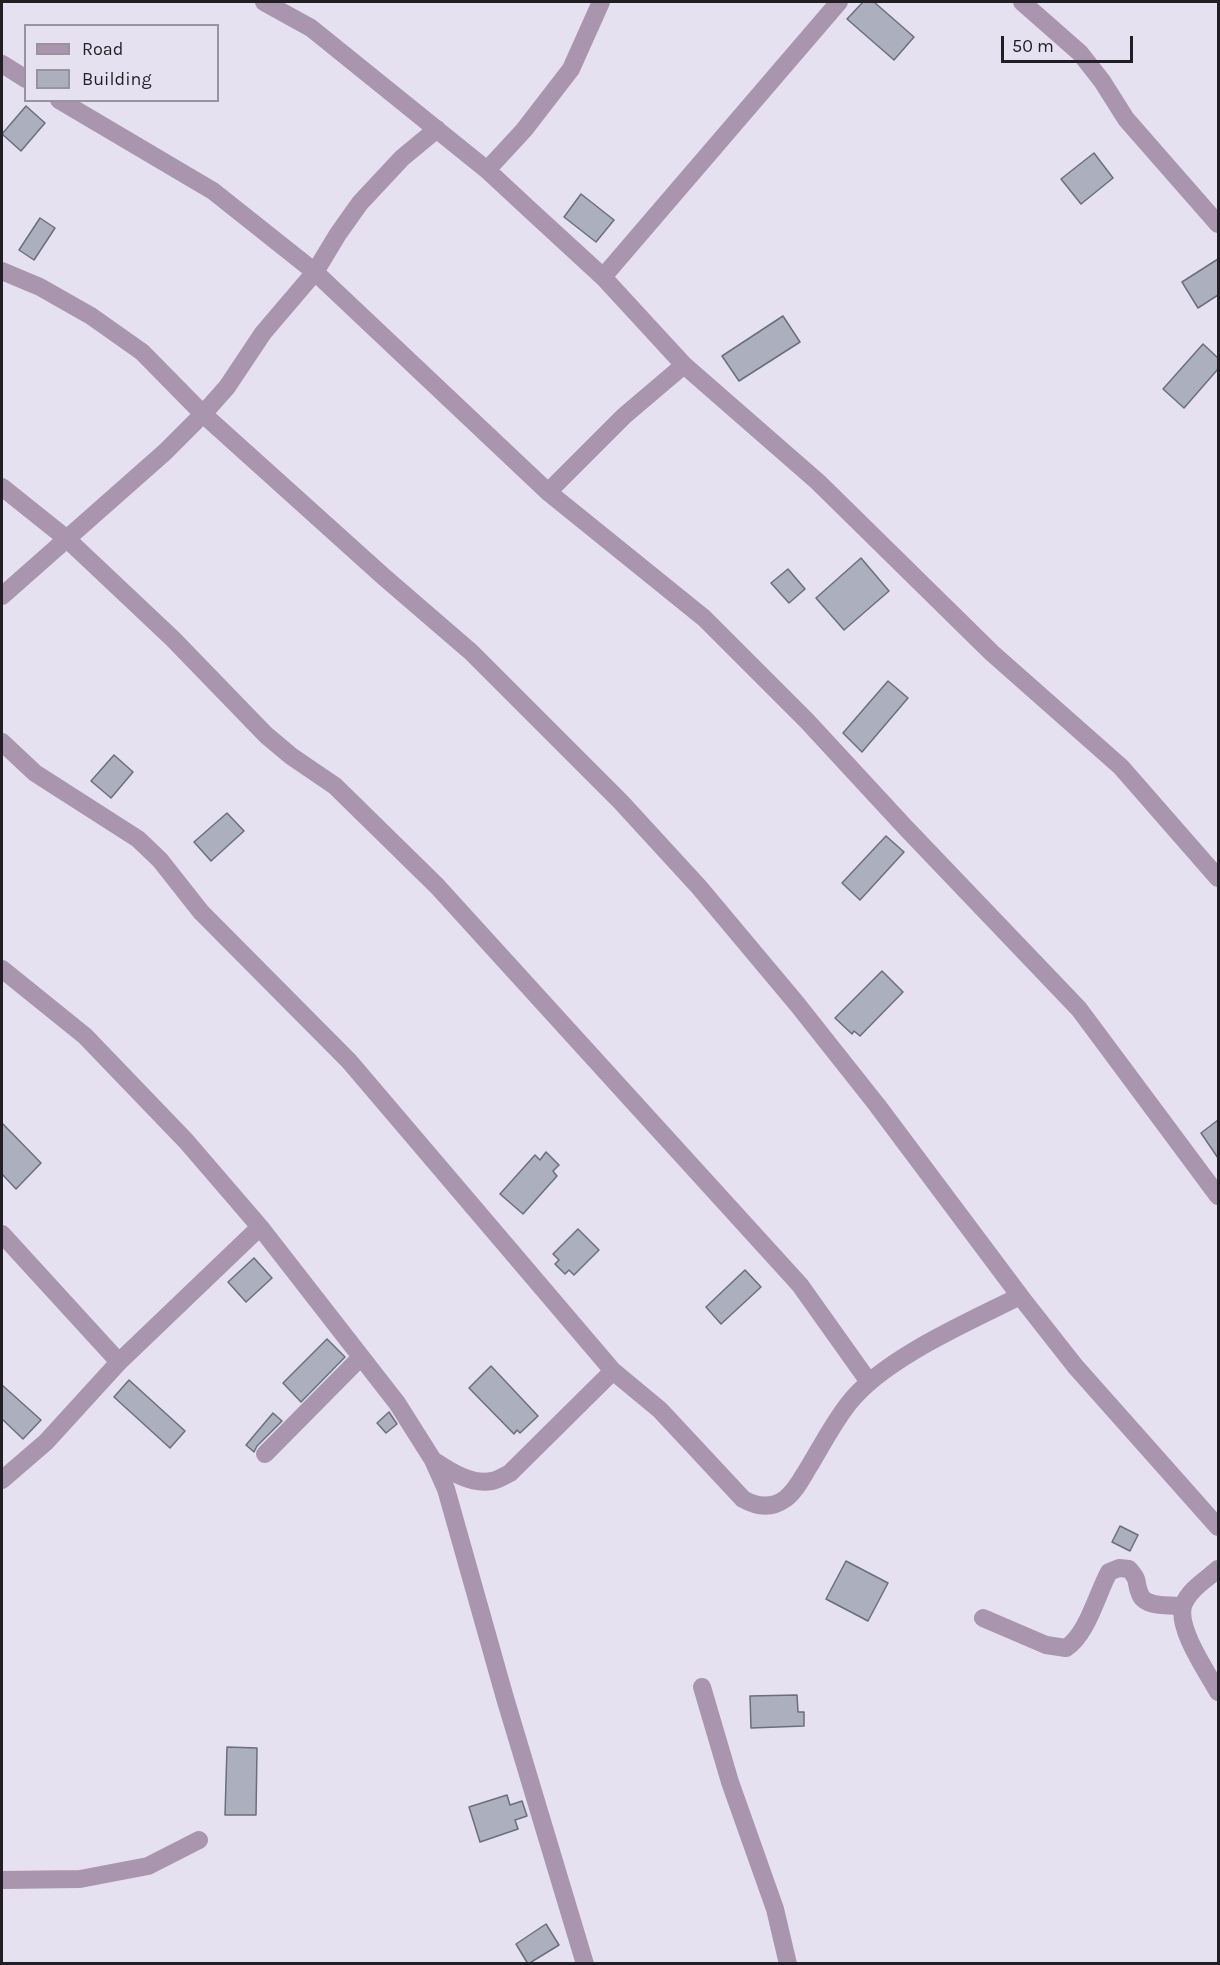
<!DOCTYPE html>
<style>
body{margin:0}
#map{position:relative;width:1220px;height:1965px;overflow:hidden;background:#e5e1f1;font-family:Karla,sans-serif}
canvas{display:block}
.frame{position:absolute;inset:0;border:3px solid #211f25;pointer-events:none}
.legend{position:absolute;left:24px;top:24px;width:195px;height:78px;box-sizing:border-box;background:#e5e1f1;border:2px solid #97939f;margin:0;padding:8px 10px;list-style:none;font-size:18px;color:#211f25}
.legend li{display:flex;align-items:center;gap:12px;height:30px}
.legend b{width:30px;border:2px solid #97939f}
.scale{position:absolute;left:1001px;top:36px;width:132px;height:27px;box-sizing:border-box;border:3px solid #211f25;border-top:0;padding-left:8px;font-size:18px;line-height:21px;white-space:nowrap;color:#211f25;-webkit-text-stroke:4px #e5e1f1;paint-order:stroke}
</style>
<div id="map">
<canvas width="1220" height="1965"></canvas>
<div class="frame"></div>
<ul class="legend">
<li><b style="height:8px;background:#a995ad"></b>Road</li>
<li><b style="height:16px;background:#abafbe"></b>Building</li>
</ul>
<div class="scale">50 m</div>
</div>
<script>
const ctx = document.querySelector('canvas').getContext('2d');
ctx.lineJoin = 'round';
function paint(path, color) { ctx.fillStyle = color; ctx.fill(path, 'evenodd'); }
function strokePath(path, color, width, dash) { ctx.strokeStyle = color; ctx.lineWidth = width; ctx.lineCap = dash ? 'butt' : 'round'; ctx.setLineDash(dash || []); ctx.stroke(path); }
const building = new Path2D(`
 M863,2H874L914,37L894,60L847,19Z
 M26,106L45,123L21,151L2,134Z
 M1094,153L1113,178L1081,204L1061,179Z
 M581,194L614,220L596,242L564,217Z
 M40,218L55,228L34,260L19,250Z
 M1218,259V295L1198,308L1182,282Z
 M783,316L800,342L739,381L722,356Z
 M1203,344L1218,358V369L1184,408L1163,389Z
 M861,558L889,591L844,630L816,598Z
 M788,569L805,589L789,603L771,583Z
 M888,681L908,698L862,752L843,733Z
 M114,755L133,772L111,798L91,781Z
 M227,813L244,831L211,861L194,842Z
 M886,836L904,852L860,900L842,883Z
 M882,971L903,992L860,1036L854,1031L852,1034L835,1018Z
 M1218,1120V1158L1201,1133Z
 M2,1123L41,1163L16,1189L2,1174Z
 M546,1152L559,1165L553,1171L557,1176L523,1214L500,1194L535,1155L540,1160Z
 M578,1229L599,1250L574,1275L569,1270L565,1274L555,1264L559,1260L553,1254Z
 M254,1258L272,1278L246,1302L228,1282Z
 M745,1270L761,1287L721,1324L706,1307Z
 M327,1339L345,1357L301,1402L283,1383Z
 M491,1366L538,1416L520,1433L517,1430L514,1434L469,1388Z
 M129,1380L185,1431L170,1448L114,1397Z
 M2,1385L41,1420L23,1439L2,1419Z
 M389,1412L397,1424L386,1433L377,1423Z
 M273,1413L282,1421L257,1446L254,1452L246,1445Z
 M1120,1526L1138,1535L1130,1551L1112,1542Z
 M846,1561L888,1583L868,1621L826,1599Z
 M797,1695L798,1712H804V1726L751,1728L750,1696Z
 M227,1747L257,1748L256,1815H225Z
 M507,1795L510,1805L522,1801L527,1816L515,1820L518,1829L480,1842L469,1807Z
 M546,1924L559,1945L528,1964L516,1944Z`);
paint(building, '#abafbe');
strokePath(building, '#6b6f7c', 1.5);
strokePath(new Path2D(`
 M264,2L311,28L487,170L529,209L603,277L684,365L818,482L992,653L1121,767L1218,878
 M1022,2L1080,53L1102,81L1126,119L1218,224
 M2,64L26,79
 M59,100L213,191L315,272L548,492L704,618L807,721L905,827L1079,1009L1218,1196
 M487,170L524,130L571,69L601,2
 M2,271L40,287L91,316L142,352L203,414L384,577L471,652L621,802L699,887L797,1004L877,1105L1020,1296L1075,1366L1218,1527
 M603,277L839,2
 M2,487L67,539L173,639L266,735L291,756L335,786L437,886L800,1285L869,1382
 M548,492L624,416L684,365
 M2,596L165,452L203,414L227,387L263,333L315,272L338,234L360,203L402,158L437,129
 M2,742L35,773L138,839L160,860L201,912L349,1061L613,1371L510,1473C504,1476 498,1480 492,1481C470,1485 450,1471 433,1460
 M2,969L85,1036L186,1141L260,1227L119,1362L46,1442L2,1480
 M260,1227L397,1403L433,1460L446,1489L505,1698L585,1964
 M2,1234L119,1362
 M613,1371L660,1410L743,1499C757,1507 771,1509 785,1499C796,1491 803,1476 810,1465C822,1445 834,1422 849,1403C884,1358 969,1322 1020,1296
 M265,1454L361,1357
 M1218,1569C1207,1579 1188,1590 1183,1606C1177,1629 1207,1672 1218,1692
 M983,1618L1046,1645L1066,1648C1087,1635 1097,1594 1109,1572L1119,1568L1129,1569C1141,1583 1134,1580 1140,1594C1145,1608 1171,1605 1183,1606
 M702,1687L730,1782L775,1909L788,1964
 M2,1880L80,1879L148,1866L199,1840`), '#a995ad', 18);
</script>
